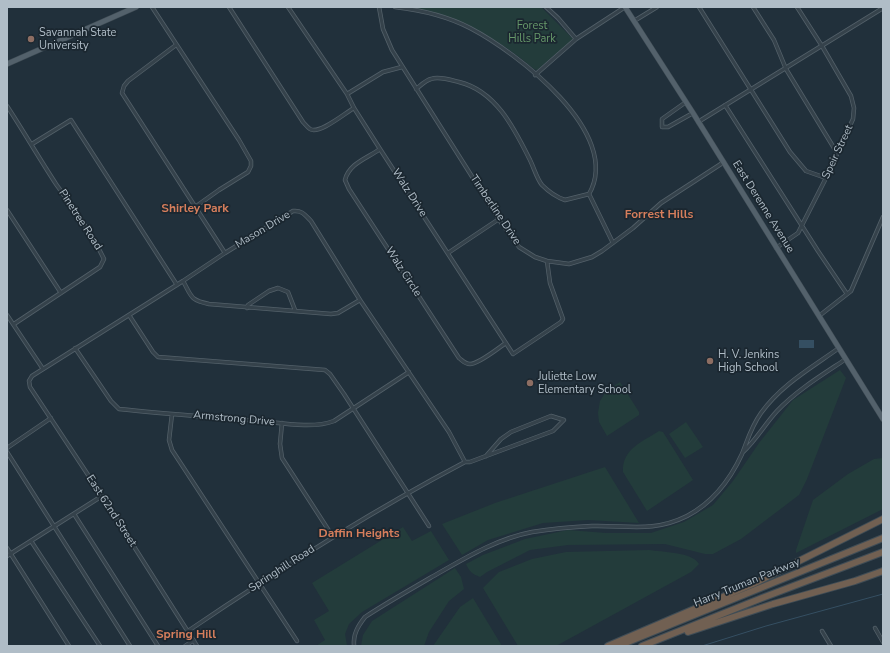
<!DOCTYPE html>
<style>
body{margin:0}
#map{position:relative;width:890px;height:653px;overflow:hidden;background:#21303b;font-family:"Nunito Sans",sans-serif}
canvas{display:block}
.frame{position:absolute;inset:0;border:8px solid #b0bdc7;pointer-events:none}
</style>
<div id="map">
<canvas width="890" height="653"></canvas>
<div class="frame"></div>
</div>
<script>
const ctx = document.querySelector('canvas').getContext('2d');
ctx.lineJoin = 'round';
function paint(path, color) { ctx.fillStyle = color; ctx.fill(path, 'evenodd'); }
function strokePath(path, color, width, dash) { ctx.strokeStyle = color; ctx.lineWidth = width; ctx.lineCap = dash ? 'butt' : 'round'; ctx.setLineDash(dash || []); ctx.stroke(path); }
function drawText(font, color, halo, rows, align = 'center') {
  ctx.font = font + ' "Nunito Sans",sans-serif'; ctx.lineWidth = 3.5; ctx.setLineDash([]); ctx.textBaseline = 'middle'; ctx.strokeStyle = halo; ctx.fillStyle = color; for (const [text, x, y, turn = 0] of rows) {
    ctx.save(); ctx.translate(x, y); ctx.rotate((+turn || 0) * Math.PI / 180); ctx.textAlign = isNaN(turn) ? turn : align; if (halo) ctx.strokeText(text, 0, 0); ctx.fillText(text, 0, 0); ctx.restore();
  }
}
paint(new Path2D(`
 M407,7H541L573,39L537,70L534,69C497,37 455,16 407,7Z
 M840,370L846,378L807,479L799,495L741,539L713,554H705L665,544L568,545L530,550L487,572L480,577C472,574 469,571 466,564L483,555L525,539L568,530L606,533H651L684,522L713,505L733,481L759,443L793,400Z
 M620,382L639,412V415L607,436L599,422L598,413L600,401L607,390Z
 M686,422L703,447L685,458L669,434Z
 M659,431L663,432L693,480L647,511L623,472C622,449 642,442 659,431Z
 M883,458V509L796,553V550L813,500L848,474L874,459Z
 M605,467L639,523L588,520L543,523L488,540L462,555L442,524L495,503Z
 M403,527L412,541L431,531L449,560L362,612L349,624L345,634L347,646H316L325,640L314,620L329,611L312,583Z
 M649,550C661,552 693,552 699,564L691,572L556,646H518L483,588L499,572L532,559L566,552Z
 M455,568L461,577L464,589L449,601L429,632L424,646H361L363,635L372,621Z
 M473,598L502,646H433L460,607Z`), '#233c3b');
paint(new Path2D(`
 M799,340H814V348H799Z`), '#354f62');
strokePath(new Path2D(`
 M702,646L766,626L883,594`), '#354f62', 1);
const street = new Path2D(`
 M152,7L239,140L251,161V166L248,172L219,190L195,207
 M229,7L303,122C305,124 307,127 310,129C319,135 345,113 354,108
 M288,7L347,94L354,108L380,149L513,354L561,322L563,319L550,283L547,261
 M379,7L383,29L392,50L502,224L519,247L535,257L547,261L569,264L592,257L602,251L633,228L661,203L724,162
 M395,7C421,10 447,16 470,28C516,52 624,133 589,194L565,200C556,197 549,192 542,185C537,179 534,168 530,160C514,128 496,91 459,82C451,80 439,76 431,79C426,80 420,86 416,89
 M546,7L558,18L576,39
 M699,7L790,152L806,171L826,178
 M753,7L774,40L786,69L837,153
 M634,21L657,7
 M176,45L128,81L124,86L122,93L225,253
 M535,75L576,39L625,7
 M347,94L383,72L402,67
 M686,102L662,119V127H668L693,113
 M725,105L818,251L847,294
 M7,106C24,132 39,158 56,184C73,208 91,232 104,259L100,267L14,324
 M698,122L883,8
 M32,144L71,120L177,285
 M380,149C368,158 349,163 345,180L349,189L459,358C463,361 465,364 470,364C479,364 498,348 506,343
 M589,194L613,243
 M7,210L61,293
 M776,248L798,233L826,178L853,119L854,108L851,96L822,46L797,7
 M448,253L499,219
 M183,281C192,297 190,300 209,304L331,314L338,313L360,300
 M247,308L248,305L269,291L278,288L288,292L295,310
 M7,315L43,369
 M129,315L153,352L158,357L325,370L330,374L344,394L429,526
 M819,316L851,291L883,217
 M75,348L111,401L119,409C165,414 212,417 258,421C280,423 314,429 334,421L409,372
 M172,414L169,440L172,450L297,641
 M282,423L280,444L282,458L333,537
 M7,448L51,418
 M7,452L130,646
 M743,452C756,440 765,424 777,411C797,390 822,375 846,359
 M74,514L158,646
 M31,541L100,646
 M7,548L69,646
 M7,556L102,496
 M875,628L883,642
 M188,631C278,570 368,513 465,462H470L553,431L564,420L551,416L511,432L501,439L486,456
 M822,631L831,646
 M185,646L194,640
 M197,646L102,496L30,387L29,381L32,376L183,281L225,253L293,211C302,210 305,215 311,221L360,300L449,432L465,462
 M354,646C353,634 358,626 365,617C386,603 408,591 430,578C462,560 495,539 532,532C551,529 572,527 592,526C627,525 653,533 687,516C712,503 730,480 742,454C748,439 751,427 761,413C781,385 811,368 839,348`);
const primary = new Path2D(`
 M625,7L693,113L883,419
 M7,64L136,7`);
const highway = new Path2D(`
 M688,632L773,604L855,581L883,571
 M608,646L753,584L883,519
 M618,646L883,538
 M642,646L762,598L883,552`);
strokePath(street, '#536069', 4.5);
strokePath(primary, '#3e4b54', 6);
strokePath(highway, '#404d56', 8);
strokePath(street, '#35424b', 3);
strokePath(primary, '#53616b', 5);
strokePath(highway, '#716052', 6);
for (const [x, y, r, color] of [
 [31,39,4,"#8d6e63"],
 [710,361,4,"#8d6e63"],
 [530,383,4,"#8d6e63"]
]) { const dot = new Path2D(); dot.arc(x, y, r, 0, 2 * Math.PI); ctx.fillStyle = color; ctx.fill(dot); strokePath(dot, '#1b2730', 1.5); }
drawText('11px', '#67996a', '#1b2730', [
 ["Forest",532,26],
 ["Hills Park",532,39]
]);
drawText('11px', '#b0bdc7', '#1b2730', [
 ["Savannah State",39,33],
 ["University",39,46],
 ["H. V. Jenkins",718,355],
 ["High School",718,368],
 ["Juliette Low",538,377],
 ["Elementary School",538,390]
], 'left');
drawText('11px', '#b0bdc7', '#1b2730', [
 ["Speir Street",838,152,-65],
 ["Walz Drive",409,193,57],
 ["East Derenne Avenue",763,207,58],
 ["Timberline Drive",495,210,56],
 ["Pinetree Road",80,220,57],
 ["Mason Drive",263,230,-31],
 ["Walz Circle",403,272,57],
 ["Armstrong Drive",234,419,5],
 ["East 62nd Street",111,511,57],
 ["Springhill Road",282,569,-33],
 ["Harry Truman Parkway",747,583,-22]
]);
drawText('bold 12px', '#d67e5c', '#1b2730', [
 ["Shirley Park",195,209],
 ["Forrest Hills",659,215],
 ["Daffin Heights",359,534],
 ["Spring Hill",186,635]
]);
</script>
